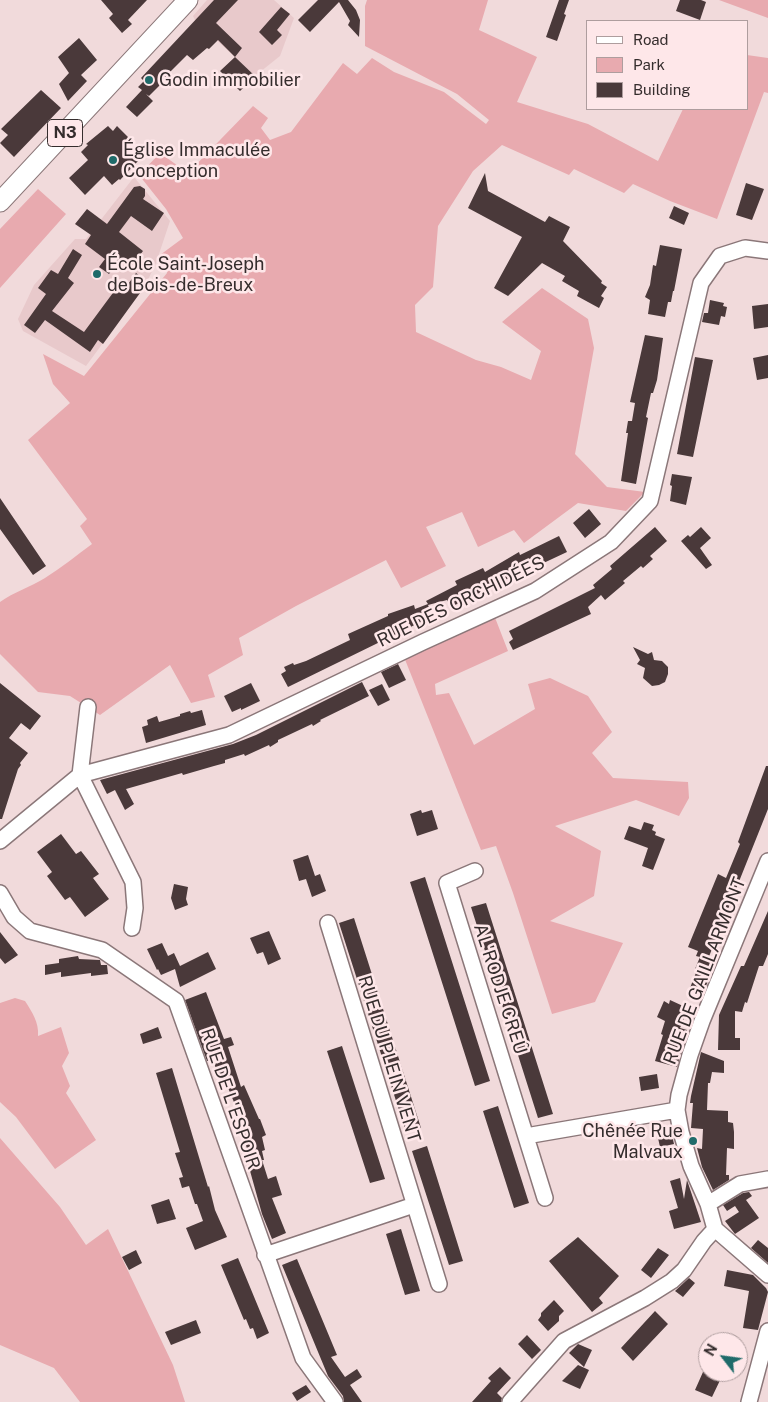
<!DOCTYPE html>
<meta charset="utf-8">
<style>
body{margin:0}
#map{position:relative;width:768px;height:1402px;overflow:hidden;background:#f1dadb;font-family:"Public Sans",sans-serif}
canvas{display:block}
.legend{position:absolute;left:586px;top:20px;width:162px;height:90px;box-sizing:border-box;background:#fee7e9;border:1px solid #ae9d9e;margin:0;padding:6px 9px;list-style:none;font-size:15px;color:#352d2d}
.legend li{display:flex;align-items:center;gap:10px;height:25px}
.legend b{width:25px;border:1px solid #ae9d9e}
.north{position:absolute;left:698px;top:1332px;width:50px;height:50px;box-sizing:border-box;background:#fee7e9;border:1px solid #ae9d9e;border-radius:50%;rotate:300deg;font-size:14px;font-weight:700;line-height:20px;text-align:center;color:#352d2d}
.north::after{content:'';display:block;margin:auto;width:18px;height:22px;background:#1f6b6a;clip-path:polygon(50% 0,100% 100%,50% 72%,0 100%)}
</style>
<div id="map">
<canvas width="768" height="1402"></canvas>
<ul class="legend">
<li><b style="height:6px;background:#fff"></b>Road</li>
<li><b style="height:14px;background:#e8aaaf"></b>Park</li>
<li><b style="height:14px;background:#4a393a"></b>Building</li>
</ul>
<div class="north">N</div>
</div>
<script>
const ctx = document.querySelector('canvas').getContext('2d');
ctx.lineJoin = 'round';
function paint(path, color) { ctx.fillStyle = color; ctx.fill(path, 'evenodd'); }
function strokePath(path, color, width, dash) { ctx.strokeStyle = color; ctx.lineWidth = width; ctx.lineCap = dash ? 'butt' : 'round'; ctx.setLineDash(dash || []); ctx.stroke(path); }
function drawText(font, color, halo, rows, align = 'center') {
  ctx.font = font + ' "Public Sans",sans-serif'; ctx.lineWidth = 5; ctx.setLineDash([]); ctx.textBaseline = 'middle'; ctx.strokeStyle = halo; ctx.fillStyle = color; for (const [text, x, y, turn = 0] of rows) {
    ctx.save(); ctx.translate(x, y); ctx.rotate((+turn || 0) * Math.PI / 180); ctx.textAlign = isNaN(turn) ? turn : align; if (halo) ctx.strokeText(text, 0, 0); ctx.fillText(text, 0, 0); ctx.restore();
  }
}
paint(new Path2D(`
 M207,0H274L294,18L280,56L255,76L195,20L193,16Z
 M134,177L170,221L156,263L145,286L86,366L23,331L18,319L34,285L75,239H86Z`), '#e8c9cb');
paint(new Path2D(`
 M367,0H488L479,30L537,57L517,102L588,124L658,161L683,109H747V55L768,58V93L764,92L717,219L670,201L633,184L624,193L574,169L569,175L502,145L473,171L438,226L433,287L415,305L416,332L476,360L501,367L531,380L541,351L502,322L542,288L588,319L594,348L575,454L607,487L645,492L626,511L578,503L524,543L514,530L478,547L462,512L426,527L446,566L401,588L386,560L296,606L239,638L243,655L208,675L215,697L191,703L170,665L100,715L70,696L38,692L0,654V602C14,592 30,587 45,578C61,568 77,555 92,544L80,526L87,519L28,440L70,403L53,384L43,354L84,376L167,273L168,263L160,255L183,238L166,209L139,175L160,153L188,173L253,106L268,118L261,128L270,140L291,132L343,63L357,74L372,58L394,72L444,92L486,124L489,120L457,94L365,46V6Z
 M719,0H768V18Z
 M38,189L66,214L0,288V229Z
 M494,615L508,651L435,684L436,695L449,693L474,745L535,709L528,684L550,678L588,696L612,732L592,753L613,778L688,782L689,798L679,816L636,800L555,826L601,851L594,896L550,921L623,943L595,1002L552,1014L513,893L496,846L481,850L404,657Z
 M15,998L25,1001C32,1012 39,1022 38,1036L61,1027L69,1053L62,1066L70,1086L66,1093L96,1140L55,1169L16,1117L0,1102V1003Z
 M0,1138L60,1207L86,1245L108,1229L173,1365L185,1402H80L54,1368L0,1345Z`), '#e8aaaf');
paint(new Path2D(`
 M101,0H147L128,20L132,24L122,33L109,18L113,14Z
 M214,0H238L216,23L242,48L235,57L218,40L209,49L207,48L193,60L187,55L166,76L167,78L149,96L146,94L153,101L137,117L126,107L142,90L138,87L144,81L141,78Z
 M318,0H348L356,10L360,20L359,37L348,25L350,21L339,2L310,32L298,20Z
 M559,0H569L564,14L566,15L557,41L546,37Z
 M680,0H701L706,2L700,20L676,11Z
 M281,7L290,14L277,30L282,35L272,45L259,32Z
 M79,38L97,60L81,75L87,81L68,101L59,84L69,73L58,57Z
 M235,57L255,76L240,91L220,71Z
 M41,90L61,108L14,157L0,143L8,135L1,129Z
 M108,126L113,131L117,126L132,141V152L139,160L120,180L119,179L112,185L104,176L85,195L69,178L88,160L81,152L88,145L86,144Z
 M485,173L488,191L545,222L549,216L570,227L563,241L602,281L601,283L607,287L601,296L604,298L599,308L577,296L579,291L562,281L565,276L542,263L508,296L494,288L522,237L468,208Z
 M746,183L764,189L752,220L736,215Z
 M140,186L145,189V196L143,199L164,213L152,231L131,216L119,232L143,251L130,268L119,260L109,274L99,267L105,259L85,244L91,235L75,224L87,209L107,224L134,187Z
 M674,206L689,213L684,225L669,218Z
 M660,245L682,249L674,291H673L671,302H668L665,317L648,314L650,300L645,297L650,285L653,265L656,266Z
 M73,249L82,255L68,278L74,283L52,311L84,332L118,286L124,290L136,273L148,282L103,344L98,340L90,352L45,320L35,333L24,325L46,294L38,288L51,270L58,274Z
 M710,300L724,303L723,306L727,307L725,317L721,316L719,325L702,322L704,313H708Z
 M768,304V327L754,329L752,306Z
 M645,335L663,338L657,380L653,393H651L646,417L648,418L636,484L621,481L628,433H626L628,421H632L635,403L630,402Z
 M768,355V378L757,380L753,358Z
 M695,357L713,360L693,457L677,454Z
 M672,474L692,477L686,505L670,501L672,486L670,485Z
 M0,498L46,566L33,575L0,529Z
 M589,509L601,524L585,538L573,523Z
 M655,527L667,541L650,556L653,559L643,568L641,566L623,581L625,583L605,600L601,595L588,607L591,614L513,650L509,642L513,639L509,631L595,588L593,585L612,569L610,566Z
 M701,527L711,538L700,548L712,565L706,569L681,541L688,535L690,537Z
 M559,536L567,552L520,574L519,573L451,607L447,600L428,605L433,616L288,687L281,674L286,671L284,667L293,663L294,665L306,661L350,640L348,634L388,616V614L414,605L415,609L428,604L426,601L457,585L455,581L483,568L485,572L519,552L520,555Z
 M633,647L648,654L652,652L654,660L662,661L668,667V674L665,682L659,685L652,686L643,678L645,668L637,664L640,660Z
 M398,664L406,680L389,688L381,672Z
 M362,682L369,696L320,720L321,721L313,726L312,724L278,740V742L270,747L269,745L245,756L244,754L225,760V763L214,766L183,775L182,773L126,789L134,804L125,810L115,790L107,794L100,780L233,744L256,735Z
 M0,683L41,716L30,730L21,723L9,738L28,753L20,763L21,765L18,769L2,819H0Z
 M251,683L260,701L241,710V708L232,712L224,696Z
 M382,684L390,700L378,706L369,690Z
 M202,710L206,725L146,743L142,727L148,725L147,720L157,716L159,722L180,716V714L190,711L191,713Z
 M766,766H768V809L708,959L696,956L698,951L688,947L718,874L726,878L740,844L738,842Z
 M421,810L422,813L432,810L438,829L417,836L410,814Z
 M644,822L654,825L652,830L656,832L655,835L665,839L653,870L642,866L648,848L624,839L629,826L641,830Z
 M61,834L76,854L81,851L99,874L93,878L109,899L85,917L70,897L65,900L47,876L52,872L37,852Z
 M308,855L315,876L320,874L326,891L312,897L306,879L299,881L293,860Z
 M425,877L490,1081L475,1086L410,882Z
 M174,884L188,887L186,899L188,905L175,910L171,898Z
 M486,903L553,1114L538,1118L471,907Z
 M768,911V954L763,966H759L747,1003L745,1002L742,1012L735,1011V1038H740V1050H718L719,1015L741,966H744Z
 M354,918L421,1128L406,1132L339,923Z
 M269,931L281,959L268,965L263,952L257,954L250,938Z
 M0,932L18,955L5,964L0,958Z
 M162,943L168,956L174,953L180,966L208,952L216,969L180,987L175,969L161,975L158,969L157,970L147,949Z
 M78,956L79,959L100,960L101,965H107L108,974L91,976V973L61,977V972L45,975V965L59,963V959Z
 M700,957L715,963L704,991L690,988L697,970L695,969Z
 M206,992L224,1039L231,1037L234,1045L228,1047L241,1087L244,1085L259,1119H260L266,1135L262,1137L265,1150L262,1151L264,1160H262L268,1179L276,1176L282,1195L272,1198L286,1233L272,1239L262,1214L247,1160L250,1159L240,1125L243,1124L224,1078L219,1079L213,1059L207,1061L185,1000Z
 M670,1000L683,1006L682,1009L687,1011L680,1028L687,1030L677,1067L655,1061L663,1035L661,1034L665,1021L657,1017L664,1001L669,1004Z
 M158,1027L162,1038L143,1044L140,1034Z
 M342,1046L385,1179L370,1183L327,1051Z
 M701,1052L724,1061V1073L712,1072L710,1083H708L707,1110L728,1111V1122L733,1123L734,1132V1149L727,1148L726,1175H729V1180L713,1190L702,1167L697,1148L702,1149L703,1129L691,1128L693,1103H690L691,1096Z
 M172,1068L208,1187L209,1186L215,1210L227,1237L195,1250L186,1228L203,1221L197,1204H195L189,1186L182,1188L179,1178L183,1177L175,1153L180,1152L156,1073Z
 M657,1074L659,1088L641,1091L639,1077Z
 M498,1106L529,1203L514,1208L483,1111Z
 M670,1127L674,1144L660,1147L656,1129Z
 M427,1146L463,1261L449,1265L412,1151Z
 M680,1178L684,1199L687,1180L701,1222L674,1229L669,1211L678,1208L670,1181Z
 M749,1192L752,1196L746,1200L759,1218L735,1234L725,1221L739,1212L735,1206L727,1211L723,1205L743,1193Z
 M169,1199L176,1219L157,1224L151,1205Z
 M401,1229L420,1291L405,1295L386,1234Z
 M578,1237L619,1276L599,1298L603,1303L592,1312L549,1261Z
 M758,1240L768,1248V1263L751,1248Z
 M658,1248L669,1255L651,1278L641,1270Z
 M136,1250L142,1263L129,1270L122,1257Z
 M238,1258L269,1333L257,1339L253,1328L250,1329L246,1319L244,1320L221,1265Z
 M297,1259L337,1355L331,1357L345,1377L357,1369L362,1377L350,1385L362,1402H344L343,1396L328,1376L282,1265Z
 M727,1270L753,1275L766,1288L768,1292L758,1330L743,1328L749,1291L724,1286Z
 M689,1278L695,1283L683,1297L675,1291Z
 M554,1300L564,1311L559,1316V1321L548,1331L538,1320L541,1316V1313Z
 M655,1311L668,1324L633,1361L621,1348Z
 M196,1320L201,1333L171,1345L165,1332Z
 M527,1335L541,1350L532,1359L518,1344Z
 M578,1344L592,1350L584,1367L569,1353Z
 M578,1365L589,1370L580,1389L562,1381Z
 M500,1367L511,1378L497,1393L502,1398L501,1402H472L491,1381L488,1378Z
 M703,1372H724L712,1397L695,1390Z
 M306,1385L311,1392L297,1401L292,1393Z`), '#4a393a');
const minor = new Path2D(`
 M88,707L80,775L133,882L135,908L132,928
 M0,841L80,775L229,735L423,642L535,591L611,542L650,501L701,283L720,256L745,248L768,251
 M768,861L702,1021L690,1055L679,1095L677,1110L681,1132L691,1166L708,1204L715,1229L768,1275
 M475,871L447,883L545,1198
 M0,893L14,917L30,931L102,950L176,1001L303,1358L335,1402
 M328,923L439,1284
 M526,1136L677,1110
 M708,1204L740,1184L768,1179
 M265,1255L414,1205
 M510,1402L564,1341L645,1298L672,1281L684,1270L704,1241L715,1229
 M749,1402L768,1331`);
const major = new Path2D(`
 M0,202L188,0`);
strokePath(minor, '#8b7779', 18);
strokePath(major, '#8b7779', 21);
strokePath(minor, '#fff', 15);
strokePath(major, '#fff', 19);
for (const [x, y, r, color] of [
 [149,80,5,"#1f6b6a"],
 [113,160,5,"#1f6b6a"],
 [97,274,5,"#1f6b6a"],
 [693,1141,5,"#1f6b6a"]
]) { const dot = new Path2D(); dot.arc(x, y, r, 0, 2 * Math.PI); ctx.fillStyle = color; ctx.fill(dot); strokePath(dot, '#fee7e9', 2); }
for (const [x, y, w] of [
 [65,133,35]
]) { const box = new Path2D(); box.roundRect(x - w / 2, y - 13.5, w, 27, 4); ctx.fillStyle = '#fee7e9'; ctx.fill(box); strokePath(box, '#352d2d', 1); }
drawText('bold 16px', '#352d2d', null, [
 ["N3",65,133]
]);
drawText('18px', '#352d2d', '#fee7e9', [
 ["Godin immobilier",159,80],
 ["Église Immaculée",123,150],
 ["Conception",123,171],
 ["École Saint-Joseph",107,264],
 ["de Bois-de-Breux",107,285],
 ["Chênée Rue",683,1131,"right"],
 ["Malvaux",683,1152,"right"]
], 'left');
drawText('18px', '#352d2d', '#fee7e9', [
 ["RUE DES ORCHIDÉES",461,602,-26],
 ["RUE DE GAILLARMONT",705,971,-69],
 ["AL'RODJE CREÛ",500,989,72],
 ["RUE DU PLEIN VENT",389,1059,73],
 ["RUE DE L'ESPOIR",230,1099,71]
]);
</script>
